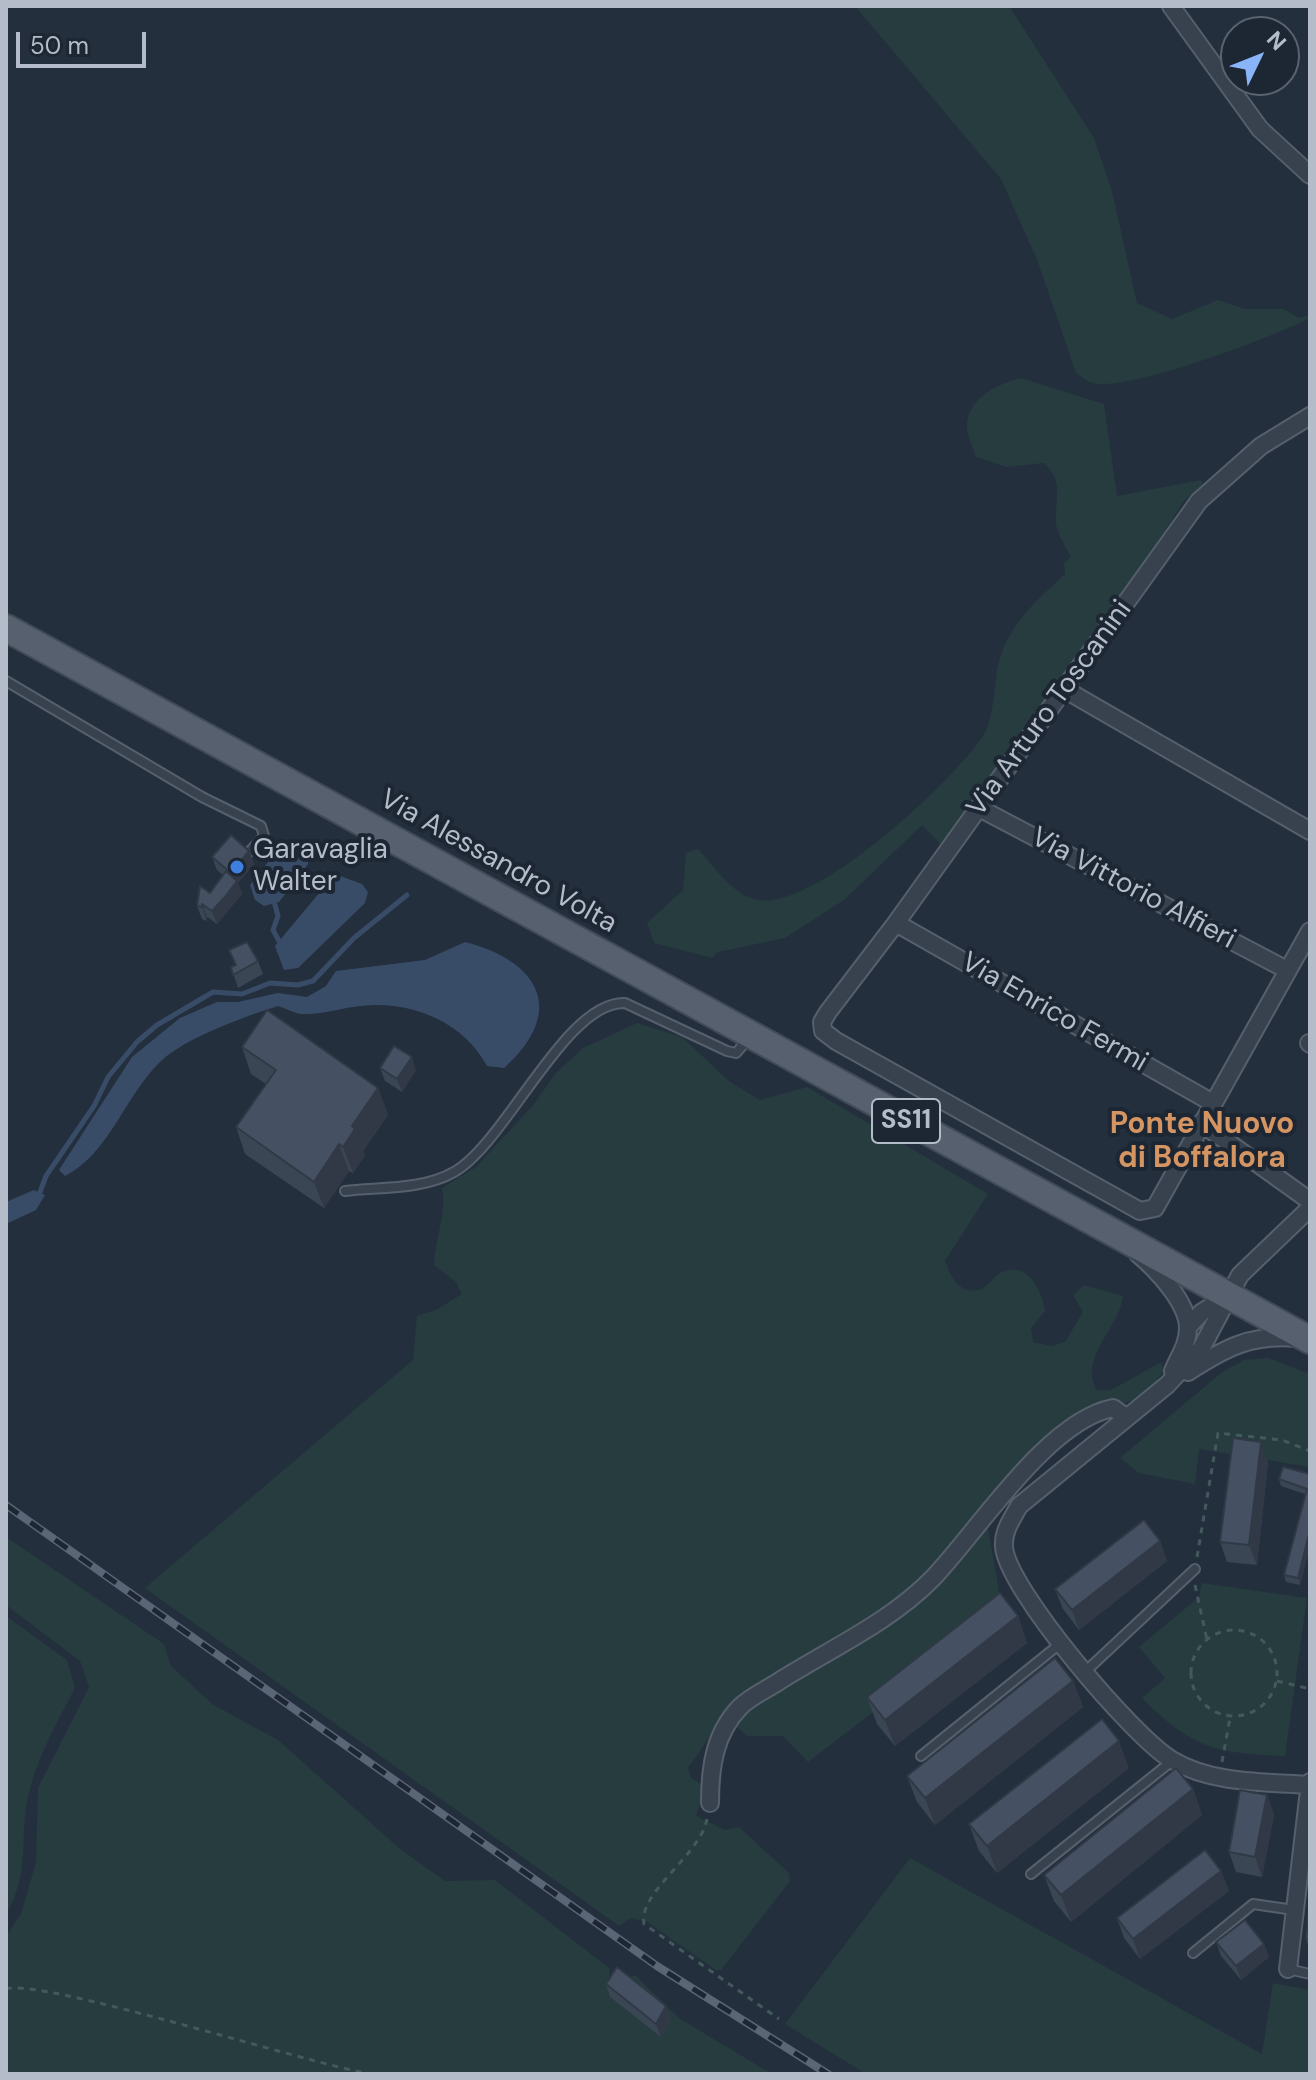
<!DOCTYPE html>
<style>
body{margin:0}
#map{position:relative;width:1316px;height:2080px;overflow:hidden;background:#242f3e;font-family:"DM Sans",sans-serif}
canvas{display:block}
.frame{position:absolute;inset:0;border:8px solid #b4bcc9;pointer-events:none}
.north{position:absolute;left:1220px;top:16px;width:80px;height:80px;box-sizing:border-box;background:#1d2633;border:2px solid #59626f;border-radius:50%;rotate:47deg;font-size:22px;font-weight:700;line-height:32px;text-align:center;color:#b4bcc9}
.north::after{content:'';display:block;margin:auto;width:28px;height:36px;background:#8ab4f8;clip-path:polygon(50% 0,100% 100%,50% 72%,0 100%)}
.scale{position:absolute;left:16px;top:32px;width:130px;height:36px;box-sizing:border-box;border:4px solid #b4bcc9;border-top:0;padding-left:10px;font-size:24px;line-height:28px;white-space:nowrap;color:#b4bcc9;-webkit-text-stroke:6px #1d2633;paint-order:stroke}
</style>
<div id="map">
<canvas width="1316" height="2080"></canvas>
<div class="frame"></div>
<div class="north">N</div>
<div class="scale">50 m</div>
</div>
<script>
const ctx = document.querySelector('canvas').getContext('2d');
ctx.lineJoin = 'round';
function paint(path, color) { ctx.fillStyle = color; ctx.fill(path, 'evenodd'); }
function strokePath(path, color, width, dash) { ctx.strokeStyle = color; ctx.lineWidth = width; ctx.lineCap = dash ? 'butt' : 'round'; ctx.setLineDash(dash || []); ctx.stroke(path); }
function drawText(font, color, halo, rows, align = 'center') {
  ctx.font = font + ' "DM Sans",sans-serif'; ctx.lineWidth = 8; ctx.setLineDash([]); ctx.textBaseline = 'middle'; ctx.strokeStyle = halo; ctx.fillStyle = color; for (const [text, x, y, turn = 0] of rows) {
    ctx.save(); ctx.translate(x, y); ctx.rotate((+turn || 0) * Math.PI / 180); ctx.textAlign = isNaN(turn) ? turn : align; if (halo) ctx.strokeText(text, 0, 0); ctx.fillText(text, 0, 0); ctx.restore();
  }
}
paint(new Path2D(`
 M855,6H1009L1094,138L1112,191L1137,303L1172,319L1218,300L1245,309H1283L1299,318L1310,315V318C1276,336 1125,393 1092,383C1087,381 1081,376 1076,373L1038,262L1001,179Z
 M1021,378L1104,404L1117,496L1201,480L1203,484L1183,502L1127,594L944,848L922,825L844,900L785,938L718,952L712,958L654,943L647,923L683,890L686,853L698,849C713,865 729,890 751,898C806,921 954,780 983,736C994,719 994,686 998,665C1008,625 1036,601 1065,574L1064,563L1071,557C1066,547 1056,533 1056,522C1055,497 1064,482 1044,463L1007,467L976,457C973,448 967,436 967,426C967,398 999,383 1021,378Z
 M637,1023L682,1037L730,1082L760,1100L807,1087L988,1194L945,1261C951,1277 960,1296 981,1289C988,1287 993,1277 1000,1273C1027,1259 1042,1290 1045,1311L1031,1328L1033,1342L1052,1346L1065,1342L1083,1312L1073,1295L1084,1285L1123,1296C1120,1327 1078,1358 1097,1390H1111L1161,1362L1164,1371C1143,1400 1126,1406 1091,1409L987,1521C990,1548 1003,1594 999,1616L808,1762L783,1736H747L725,1715C711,1731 702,1751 688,1767L691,1778L706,1787L696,1816L725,1830L739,1827L789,1873L790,1881L721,1970H716L647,1922L631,1918L619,1926L145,1588L413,1360L417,1316L436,1310L462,1294L456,1282L434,1265C435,1240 447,1213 442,1188L476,1167L534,1104L556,1073L583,1048Z
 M1268,1358L1310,1374V1467L1199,1449L1195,1484L1139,1473L1120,1458L1221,1373L1244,1360Z
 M6,1537L164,1644L171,1666L212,1704L278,1740L399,1848L445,1881L495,1880L609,1968L610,1983L635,1975L679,2018L772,2074H6V1936L21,1914L36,1862L38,1788L89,1687L80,1661L6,1605Z
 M1202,1583L1307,1598L1285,1756C1215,1753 1193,1749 1142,1698L1165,1678L1139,1647L1199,1597Z
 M6,1616L67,1660L75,1688C57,1722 39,1754 29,1792C18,1836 32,1871 6,1914Z
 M910,1858L1262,2054L1273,1983L1310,1990V2074H866L785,2024Z`), '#263c3f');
paint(new Path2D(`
 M286,846L308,857V864L279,902L264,906L255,900L250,885L279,848Z
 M335,874L362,884L368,892L365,903L298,968L284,970L275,946Z
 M465,942C539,961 568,1011 504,1068L487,1066C466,1026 420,1004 374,1005C350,1005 325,1015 301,1014C293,1013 286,1008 278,1006C244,1017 187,1037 161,1061C126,1094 109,1154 65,1176L59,1170L132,1057L180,1018L217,1002H238L278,993L307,997L326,986L336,971L425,960Z
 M34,1190L45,1195L36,1210L6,1224V1202Z`), '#394c67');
strokePath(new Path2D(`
 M275,905L278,916L273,930L279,941
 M40,1192L46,1176L94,1106L108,1077L137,1042L157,1025L213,992L242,994L270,983L298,985L313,981L354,938L407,895`), '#394c67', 5);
const service = new Path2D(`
 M6,681L202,797L261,826L264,836L249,852
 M345,1191C379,1187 423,1190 454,1172C507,1142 565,1001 625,1003L727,1051L736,1053L750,1037
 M1086,1671L1195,1569
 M921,1756L1061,1643
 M1031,1874L1172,1761
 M1193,1953L1253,1904L1294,1910
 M1288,1969L1310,1974`);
const minor = new Path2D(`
 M1171,6L1260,129L1310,175
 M1310,416L1261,446L1199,501L896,923L828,1012L822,1022L823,1031L836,1041L1140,1211L1155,1208L1310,931
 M1064,689L1310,831
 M979,808L1287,970
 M896,923L1211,1102
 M1309,1043L1310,1044
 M1201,1123L1310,1201
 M1138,1254C1157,1270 1188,1303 1188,1328C1188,1345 1179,1356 1173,1371
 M1189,1326L1202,1312L1227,1297
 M1188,1372C1225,1348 1251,1334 1296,1338
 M1310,1785C1265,1782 1212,1784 1172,1760C1134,1738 1005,1587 1004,1546C1003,1531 1012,1519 1019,1506L1167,1385L1201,1349L1240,1275L1310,1208
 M710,1803C710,1768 714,1734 740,1707C751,1696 768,1689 781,1680C832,1648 890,1622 933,1578C978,1531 1047,1421 1113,1408L1127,1418
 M1288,1969L1310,1782`);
const primary = new Path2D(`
 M6,628L1310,1340`);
strokePath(service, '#565f6c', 12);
strokePath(minor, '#565f6c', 20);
strokePath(primary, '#414a57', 30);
strokePath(new Path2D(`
 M1197,1557L1218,1433L1282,1440L1310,1451
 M1195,1585L1207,1640
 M1191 1673a43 43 0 1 1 86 0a43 43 0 1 1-86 0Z
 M1277,1681L1310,1689
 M1222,1762L1230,1718
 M707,1819C700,1856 638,1892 644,1924L779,2019
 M6,1989C37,1977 307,2063 366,2073C386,2076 407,2074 427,2074`), '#44595c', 3, [6, 6]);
strokePath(service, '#38414e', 8);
strokePath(minor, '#38414e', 16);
strokePath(primary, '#56606e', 26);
const rail = new Path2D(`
 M6,1505L657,1966L828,2074`);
strokePath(rail, '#5a6575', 8);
strokePath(rail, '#1d2633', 5, [15]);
paint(new Path2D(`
 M249,851L254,864L238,883L242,894L217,924L207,917V921L202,919L197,906L210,893L223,875L217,870L212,857Z
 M258,961L263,974L238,988L231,967Z
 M242,1047L378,1088L388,1115L363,1151L365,1155L353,1173L349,1171L324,1208L245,1154L236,1127L266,1084L251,1074Z
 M380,1068L416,1070L402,1092L385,1081Z
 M1268,1462L1257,1565L1227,1562L1220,1542Z
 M1310,1474V1546L1300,1585L1286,1582L1284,1575L1305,1494L1281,1486L1279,1479Z
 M1160,1541L1167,1561L1079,1630L1063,1609L1055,1589Z
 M1018,1616L1027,1643L895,1746L877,1724L867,1697Z
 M1073,1681L1083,1707L935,1825L917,1802L907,1776Z
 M1129,1768L997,1873L979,1851L969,1824Z
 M1193,1789L1202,1815L1071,1922L1054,1901L1044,1875Z
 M1267,1795L1274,1815L1262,1877L1236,1872L1229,1852Z
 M1221,1871L1229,1891L1140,1959L1124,1938L1117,1918Z
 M1310,1902V1951L1306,1939Z
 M1216,1942L1264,1944L1269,1957L1241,1980L1221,1956Z
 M606,1984L666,2006L671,2019L661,2037L610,1997Z`), '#3b4654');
paint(new Path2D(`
 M249,851L254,864L238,883L242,894L217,924L212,911L235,884L231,873Z
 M202,904L207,917V921L202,907Z
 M412,1057L416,1070L402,1092L397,1079Z
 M378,1088L388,1115L363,1151L365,1155L353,1173L343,1147L352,1126Z
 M339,1144L349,1171L324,1208L314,1182Z
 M1261,1442L1268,1462L1257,1565L1249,1545Z
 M1310,1530V1546L1300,1585L1298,1578Z
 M1160,1541L1167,1561L1079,1630L1072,1610Z
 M1018,1616L1027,1643L895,1746L885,1720Z
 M1073,1681L1083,1707L935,1825L925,1798Z
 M1119,1741L1129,1768L997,1873L987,1846Z
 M1193,1789L1202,1815L1071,1922L1061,1895Z
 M1267,1795L1274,1815L1262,1877L1255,1857Z
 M1221,1871L1229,1891L1140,1959L1133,1939Z
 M1264,1944L1269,1957L1241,1980L1236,1966Z
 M666,2006L671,2019L661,2037L656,2024Z`), '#303945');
const building = new Path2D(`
 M231,835L249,851L231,873L212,857Z
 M226,871L237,881L224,898L212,911L202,904V907L197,906L200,886L210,893Z
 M247,942L258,961L233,975L231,967L236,965L229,950Z
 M267,1010L378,1088L352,1126L355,1129L343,1147L339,1144L314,1182L236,1127L276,1070L242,1047Z
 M394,1046L412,1057L397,1079L380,1068Z
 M1233,1438L1261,1442L1249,1545L1220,1542Z
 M1283,1467L1310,1474V1530L1298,1578L1284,1575L1307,1489L1279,1479Z
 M1144,1520L1160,1541L1072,1610L1055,1589Z
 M1000,1593L1018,1616L885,1720L867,1697Z
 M1055,1658L1073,1681L925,1798L907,1776Z
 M1102,1719L1119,1741L987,1846L969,1824Z
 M1176,1768L1193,1789L1061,1895L1044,1875Z
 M1240,1790L1267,1795L1255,1857L1229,1852Z
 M1205,1850L1221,1871L1133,1939L1117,1918Z
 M1310,1902V1940L1306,1939Z
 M1245,1920L1264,1944L1236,1966L1216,1942Z
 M617,1967L666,2006L656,2024L606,1984Z`);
paint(building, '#455162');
strokePath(building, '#303945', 2);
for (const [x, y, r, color] of [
 [237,867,8,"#3f7fe0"]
]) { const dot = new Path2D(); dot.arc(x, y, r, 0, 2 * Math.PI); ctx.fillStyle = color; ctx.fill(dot); strokePath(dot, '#1d2633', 3); }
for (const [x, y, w] of [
 [906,1121,68]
]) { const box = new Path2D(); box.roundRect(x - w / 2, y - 22, w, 44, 6); ctx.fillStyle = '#1d2633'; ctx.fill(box); strokePath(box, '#b4bcc9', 2); }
drawText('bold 26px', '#b4bcc9', null, [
 ["SS11",906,1121]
]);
drawText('28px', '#b4bcc9', '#1d2633', [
 ["Via Arturo Toscanini",1050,709,-54],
 ["Via Alessandro Volta",498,862,29],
 ["Via Vittorio Alfieri",1133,889,28],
 ["Via Enrico Fermi",1054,1013,30]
]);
drawText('28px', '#b4bcc9', '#1d2633', [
 ["Garavaglia",253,851],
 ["Walter",253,883]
], 'left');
drawText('bold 30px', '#d59563', '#1d2633', [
 ["Ponte Nuovo",1202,1125],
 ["di Boffalora",1202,1159]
]);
</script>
